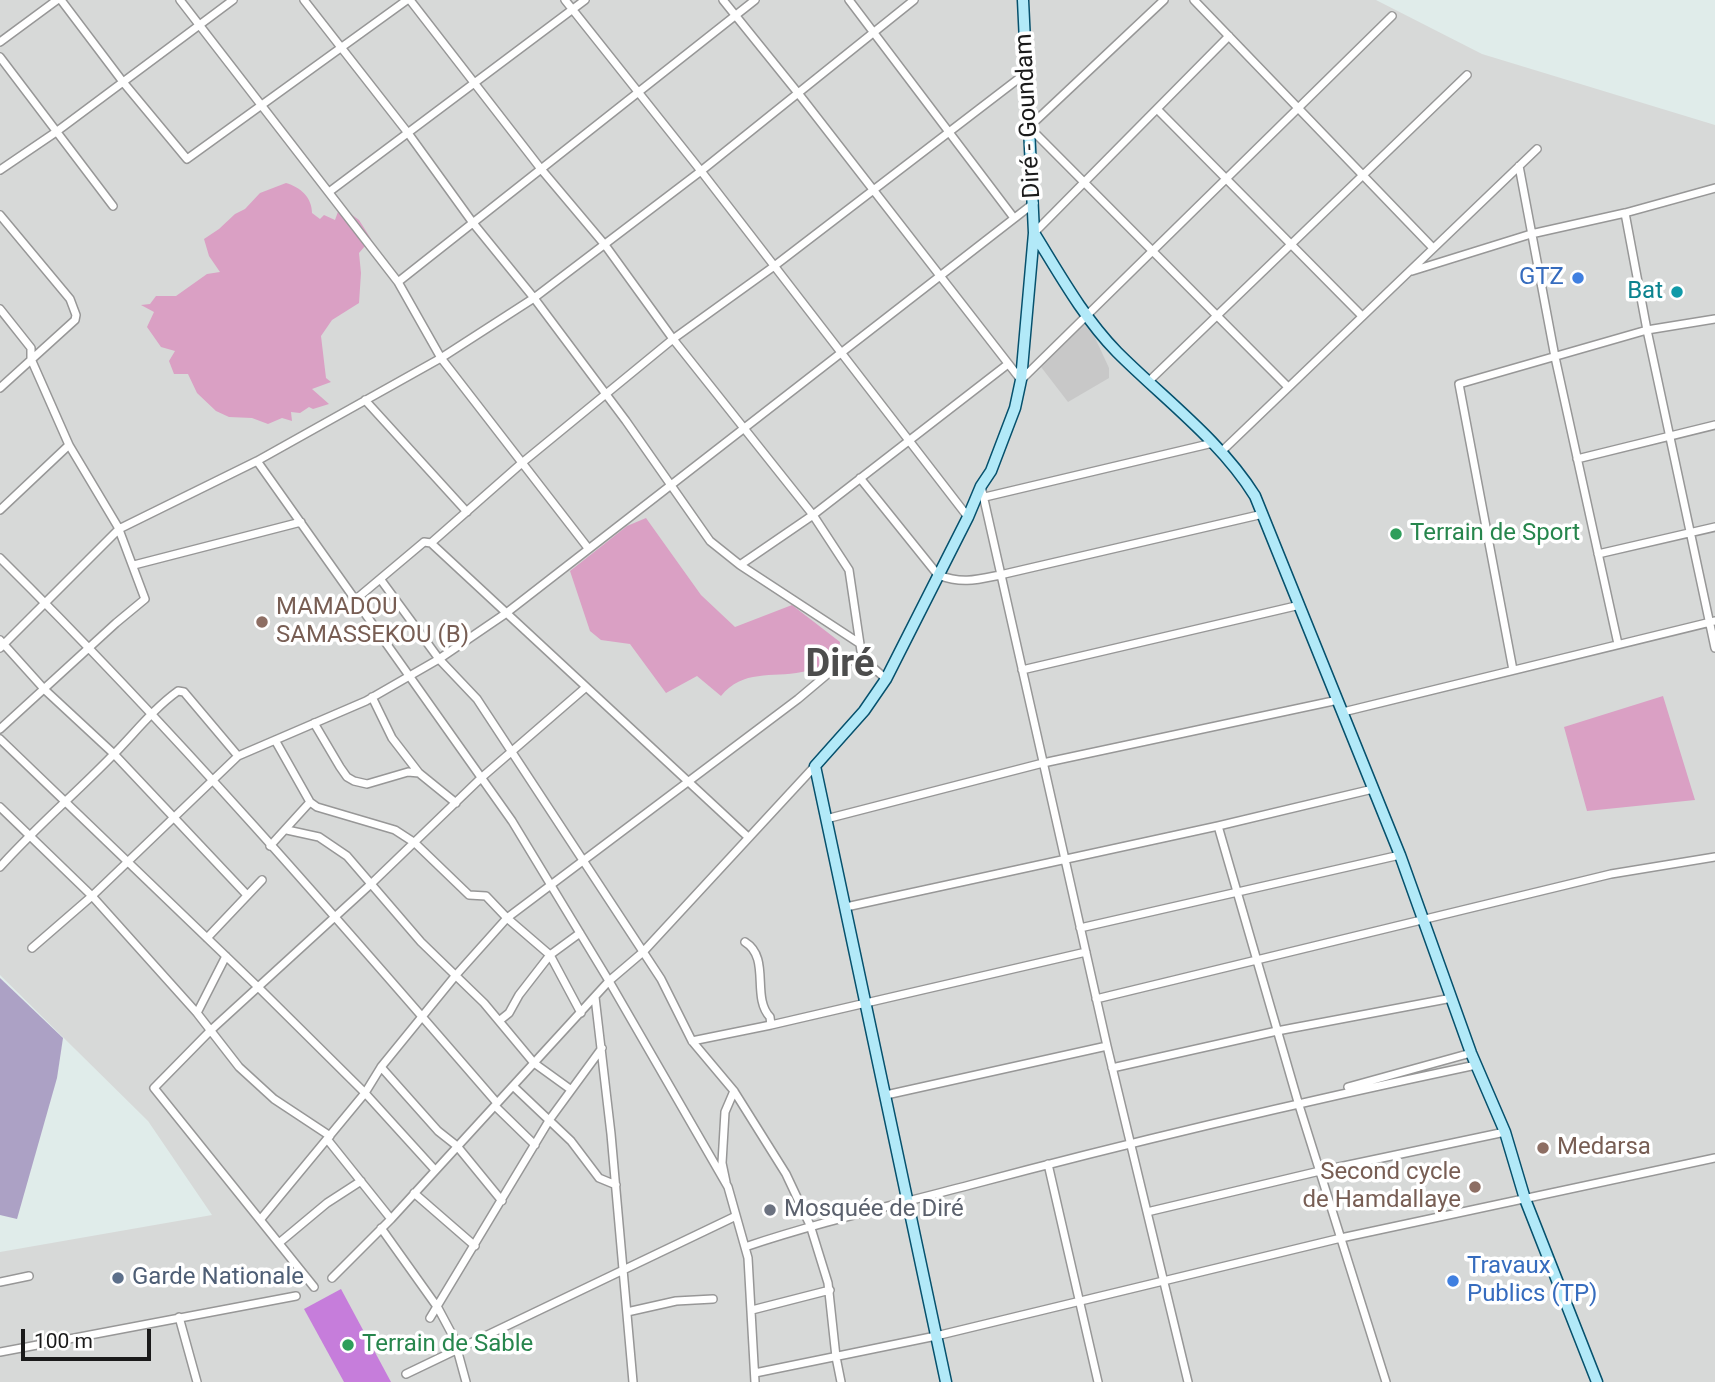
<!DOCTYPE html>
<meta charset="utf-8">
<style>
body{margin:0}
#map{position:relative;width:1715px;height:1382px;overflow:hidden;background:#e0ecea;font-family:Roboto,sans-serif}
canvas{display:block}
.scale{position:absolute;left:21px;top:1329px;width:130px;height:32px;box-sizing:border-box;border:4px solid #1a1a1a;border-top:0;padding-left:9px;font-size:21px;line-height:24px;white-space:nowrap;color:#1a1a1a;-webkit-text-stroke:5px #fff;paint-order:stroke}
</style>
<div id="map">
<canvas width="1715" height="1382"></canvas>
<div class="scale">100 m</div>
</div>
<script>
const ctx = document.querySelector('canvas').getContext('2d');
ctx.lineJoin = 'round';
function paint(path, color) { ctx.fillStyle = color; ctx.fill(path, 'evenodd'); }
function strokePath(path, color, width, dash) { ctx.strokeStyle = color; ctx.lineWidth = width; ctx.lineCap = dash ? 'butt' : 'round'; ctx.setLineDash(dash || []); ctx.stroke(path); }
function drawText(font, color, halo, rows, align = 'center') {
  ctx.font = font + ' Roboto,sans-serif'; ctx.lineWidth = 7; ctx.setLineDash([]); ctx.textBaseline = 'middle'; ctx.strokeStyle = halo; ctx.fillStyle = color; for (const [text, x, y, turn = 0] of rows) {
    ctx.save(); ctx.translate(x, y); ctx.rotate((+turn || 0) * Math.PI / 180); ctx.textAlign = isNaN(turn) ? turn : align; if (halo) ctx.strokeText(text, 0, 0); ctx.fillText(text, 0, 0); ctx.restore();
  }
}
paint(new Path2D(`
 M0,0H1376L1482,54L1715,125V1382H0V1252L212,1215L148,1121L0,975Z`), '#d7d9d8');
paint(new Path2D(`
 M1085,316L1109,368V378L1068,402L1038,363Z`), '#c8c8c8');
paint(new Path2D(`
 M0,978L63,1038L57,1078L17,1219L0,1215Z`), '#aca1c5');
paint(new Path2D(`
 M341,1289L391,1382H344L304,1309Z`), '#c67ddb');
paint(new Path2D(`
 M286,183C300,187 312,197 312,213L320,219L324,215L335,220L340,206L359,220L371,239L359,253L361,273L359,303L332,320L321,336L326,378L331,382L312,389L329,404L313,409L309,407L300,413L291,412L292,421L282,418L268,424L252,418L229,417L216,411L197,393L188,374H174L169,361L175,351L161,347L147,327L154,312L141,305L150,304L156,296H176L207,274L220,272L209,256L204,239L219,229L235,214L245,209L260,193Z
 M646,518L701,595L735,627L792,605L840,642L838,658C826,663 814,670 802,672C771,678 743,669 721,696L697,676L666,693L630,644L601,640L590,631L570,571L627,526Z
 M1663,696L1695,800L1587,811L1564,727Z`), '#daa0c4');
const street = new Path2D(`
 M61,0L123,82L187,159L407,0
 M180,0L398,282L441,358L588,548
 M304,0L408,133L473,223L534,298L626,421L710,541L740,565L859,643
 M410,0L541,169L605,245L673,339L813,515L849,570L861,651L869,664L886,679
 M565,0L701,171L968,517
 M723,0L798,93L1021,380L1392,16
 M849,0L1014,218
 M1164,0L1029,127L1288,387
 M1194,0L1433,248
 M0,42L57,0
 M0,57L113,206
 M1157,109L1362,316
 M1519,166L1555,357L1618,644
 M0,170L56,132L233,0
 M329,192L585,0
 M1625,213L1647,330L1715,648
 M0,215L70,299L76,315L75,320L0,388
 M1034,233L1229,36
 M1412,271L1531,234L1625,213L1715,188
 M398,282L755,0
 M0,309L31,348V359L69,445L118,527L145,599L116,623L0,729
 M1148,382L1467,75
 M365,400L467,512
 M1221,452L1537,149
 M1577,459L1715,425
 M257,461L512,821L609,981L728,1187L748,1258L755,1382
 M860,478L938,575C962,584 976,580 1000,575L1263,514
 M981,486L1107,1046L1188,1382
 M985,497L1213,443
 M0,510L69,445
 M431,543L523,462L673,339L773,267L1026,73
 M1598,554L1715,527
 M0,558C175,731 336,917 497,1103
 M134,565L301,522
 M740,565L813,515L1008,364
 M381,580L439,659L477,699L661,979L692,1041L734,1091L786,1174L810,1225L828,1283L836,1357L841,1382
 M355,600L424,542L431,543L748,837
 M0,640L45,690L114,754L247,895
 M0,648L119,529L257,461L441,358L534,298L701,171L914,0
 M1022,670L1300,605
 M1513,670L1459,384L1647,330L1715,319
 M372,697L392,738L419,773
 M1343,712L1715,621
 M314,723L340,767L347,777L354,781L367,784L408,772L419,773L456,803
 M0,739L258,987L365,1093L435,1170
 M275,740L310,802L317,807L395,830L415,843L469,895L486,896L507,918L550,955L581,1013
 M0,807L92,896L197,1013L239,1067L274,1099L330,1136
 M826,819L1043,763L1338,700
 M1218,826L1298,1102L1386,1382
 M287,830L319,837L347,856L421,942L484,1003L534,1063L570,1089
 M270,846L310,802
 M0,867C35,828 75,794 112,756C134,734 153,709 178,691L184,692L238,756
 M846,907L1218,826L1373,789
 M1080,928L1400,855
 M207,938L262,880
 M745,942C771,958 751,997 770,1017L771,1025
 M32,948L92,896L238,756L366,701L439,659L505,614L1034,203
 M595,997L611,1134L633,1382
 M1096,999L1611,874L1715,857
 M197,1013L226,956
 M499,1021L509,1013L519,995L550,955L580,933
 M692,1041L771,1025L1086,952
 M381,1067L438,1131L457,1146L502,1201
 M1112,1068L1277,1031L1452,998
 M513,1086L571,1141L599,1178L616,1185
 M1348,1087L1471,1053
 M886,1095L1107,1046
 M495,1106L535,1145
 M327,1139L391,1219
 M1048,1164L1098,1382
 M726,1182L722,1163L725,1112L734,1091
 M414,1193L475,1246
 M1147,1212L1320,1171L1505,1132
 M260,1220L365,1093L381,1067L456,975L507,918L798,699L830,672L863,654
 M381,1228L438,1308L454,1338L466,1382
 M279,1243L327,1203L361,1181
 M745,1247C819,1222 895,1205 970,1185C1138,1140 1306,1101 1476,1065
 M332,1278L391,1219L609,981L643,952L815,766
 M0,1282L29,1276
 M314,1287L154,1088L211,1030L372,883L481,778L585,688
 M752,1310L830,1290
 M627,1312L676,1301L713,1299
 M179,1317L197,1382
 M430,1318L550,1119L602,1048
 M0,1352L296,1296
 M755,1373L936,1336L1341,1238L1715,1158
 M406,1374L736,1216`);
const secondary = new Path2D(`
 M1034,233C1060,275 1083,317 1117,352C1164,399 1220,440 1255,496L1400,855L1471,1053L1505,1132L1525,1199L1597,1382
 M946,1382L815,766L864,711L886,679L968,517L981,486L991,471L1015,408L1021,380L1034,233L1023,0`);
strokePath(street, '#979797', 10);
strokePath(secondary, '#06516d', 13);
strokePath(street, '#fff', 7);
strokePath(secondary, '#b2e9f8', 10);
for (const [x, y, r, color] of [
 [1578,278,7,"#3f7fe0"],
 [1677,292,7,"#0f9aa8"],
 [1396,534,7,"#2e9e5b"],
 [262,622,7,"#8d6e63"],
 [1543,1148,7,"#8d6e63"],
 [1475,1187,7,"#8d6e63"],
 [770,1210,7,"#6b7280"],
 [118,1278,7,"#5c6f8a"],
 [1453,1281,7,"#3f7fe0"],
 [348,1345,7,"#2e9e5b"]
]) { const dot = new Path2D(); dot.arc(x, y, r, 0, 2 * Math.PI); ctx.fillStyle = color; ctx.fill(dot); strokePath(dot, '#fff', 2.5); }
drawText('24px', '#1a1a1a', '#fff', [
 ["Diré - Goundam",1029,116,-93]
]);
drawText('24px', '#366cbe', '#fff', [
 ["GTZ",1564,278],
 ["Travaux",1467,1267,"left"],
 ["Publics (TP)",1467,1295,"left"]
], 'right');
drawText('24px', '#0d838f', '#fff', [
 ["Bat",1663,292]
], 'right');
drawText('24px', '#27864d', '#fff', [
 ["Terrain de Sport",1410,534],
 ["Terrain de Sable",362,1345]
], 'left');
drawText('24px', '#785e54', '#fff', [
 ["MAMADOU",276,608],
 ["SAMASSEKOU (B)",276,636],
 ["Medarsa",1557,1148],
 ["Second cycle",1461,1173,"right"],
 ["de Hamdallaye",1461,1201,"right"]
], 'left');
drawText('24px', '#5b616d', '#fff', [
 ["Mosquée de Diré",784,1210]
], 'left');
drawText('24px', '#4e5e75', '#fff', [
 ["Garde Nationale",132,1278]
], 'left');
drawText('bold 38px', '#4d4d4d', '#fff', [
 ["Diré",840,666]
]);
</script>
